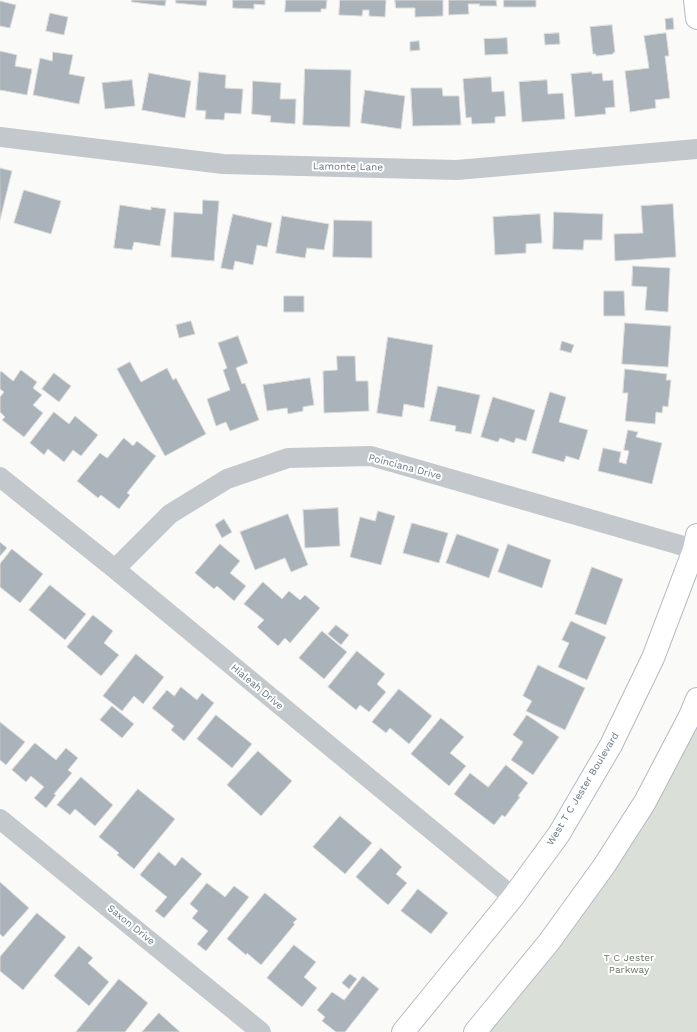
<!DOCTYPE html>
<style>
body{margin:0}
canvas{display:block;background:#fafaf8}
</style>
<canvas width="697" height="1032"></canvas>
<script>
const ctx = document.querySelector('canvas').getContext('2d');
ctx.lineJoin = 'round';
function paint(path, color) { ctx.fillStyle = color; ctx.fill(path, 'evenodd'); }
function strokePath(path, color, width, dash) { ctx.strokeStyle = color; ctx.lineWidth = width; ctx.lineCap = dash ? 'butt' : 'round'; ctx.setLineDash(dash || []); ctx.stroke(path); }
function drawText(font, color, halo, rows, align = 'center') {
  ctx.font = font + ' "Work Sans",sans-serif'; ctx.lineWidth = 4; ctx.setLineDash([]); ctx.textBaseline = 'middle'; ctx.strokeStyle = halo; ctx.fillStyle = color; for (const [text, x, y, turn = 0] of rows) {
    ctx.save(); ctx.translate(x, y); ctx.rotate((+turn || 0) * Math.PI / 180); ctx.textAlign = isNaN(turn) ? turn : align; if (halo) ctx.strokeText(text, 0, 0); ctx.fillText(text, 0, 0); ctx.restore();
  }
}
paint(new Path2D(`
 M697,717V1032H486Z`), '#dadfd7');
const building = new Path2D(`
 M132,0H166L165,6L132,2Z
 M176,0H207L206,6L176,3Z
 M233,0H265V5L254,4V9L233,8Z
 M286,0H327L326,9H321V12H285Z
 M340,0H386L385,17L369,16V10H363L362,16L339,15Z
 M395,0H443V16L415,17V8H396Z
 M449,0H496L497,6H479L480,4H468L469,14L449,15Z
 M504,0H536V7H504Z
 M0,1L16,5L10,28L0,26Z
 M50,13L68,17L64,35L46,31Z
 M673,18L674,29L666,30L665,19Z
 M612,25L615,52L613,53V54L596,56V54H593L590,27Z
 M559,33L560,44L545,45L544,34Z
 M666,33L669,56H665L670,98L655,100L656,108L630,112L625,71L649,68L644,36Z
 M507,38L508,54L485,55L484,39Z
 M419,41L420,50L410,51V42Z
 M0,51L17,55L15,66L32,69L27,95L0,90Z
 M53,52L73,55L69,74L85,77L79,104L33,95L40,58L52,61Z
 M305,69L351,70L350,127L303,125Z
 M199,72L226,75L225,88L243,89L241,114L225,113L224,120L205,119L206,111L196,110Z
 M592,72V74L602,73L603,81L613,80L615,107L605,108L606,114L575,117L571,74Z
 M149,73L191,81L185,118L142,110Z
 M491,77L492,92L504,91L506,116L495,117V123L472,124L471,117L466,118L463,79Z
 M132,80L135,106L105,109L102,83Z
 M547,80L548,94L563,93L565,119L522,122L519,82Z
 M253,81L281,83L280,99H296L295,124L270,122L271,116L252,114Z
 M411,88H442L443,96H459L461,125L413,126Z
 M365,90L405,96L401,129L361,123Z
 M0,168L12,171L0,220Z
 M24,190L61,201L51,234L14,223Z
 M203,200L219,201L214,261L171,257L174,212L202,214Z
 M673,204L676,257L615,261L614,234L643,233L641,206Z
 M120,205L151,210V207L166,209L160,246L134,242L132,250L114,248Z
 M554,212L603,214L602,240H584L583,250L553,249Z
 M233,214L272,223L267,247L257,245L253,265L235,261L233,270L221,268Z
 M540,214L542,243L526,244V253L495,255L493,217Z
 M282,216L329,224L324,250L307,248L305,258L276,253Z
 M334,220L372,221V258L333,257Z
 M633,266L670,268L668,312L645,310L647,287L632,286Z
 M604,291H624L625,316H604Z
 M284,296H304V312H284Z
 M191,321L195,334L179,338L176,325Z
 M625,323L671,326L668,367L622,364Z
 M238,336L248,363L236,368L242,384L245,383L259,420L230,431L226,422L216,426L207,399L230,390L223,370L227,368L218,343Z
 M388,337L433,345L424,408L404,404L402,417L377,413Z
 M562,341L574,345L571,353L560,350Z
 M337,356H355L356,381H368L369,411L324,413L323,371L337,370Z
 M130,362L141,382L167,368L173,380L176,378L206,434L165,456L117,369Z
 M625,369L667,374L666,380H671L668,407L663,406L662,413L656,412L655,424L625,421L628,393H623Z
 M21,370L37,382L33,388L42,395L33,405L43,413L24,437L2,420L5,417L0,412V397L4,392L0,389V373L1,371L13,381Z
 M54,373L71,386L59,402L42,389Z
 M310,378L314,405L303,407V411L288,414L287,408L267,411L263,385Z
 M438,386L480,395L471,434L455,431L456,426L430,421Z
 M550,392L566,397L559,422L588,430L579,460L566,456L564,462L532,453Z
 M493,397L535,410L526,441L516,438L514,443L500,438L498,442L481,437Z
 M54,412L69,424L75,416L98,435L81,456L73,450L64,462L48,449L44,455L30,443Z
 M628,430L638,432L636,437L662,443L652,484L598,471L603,448L621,452L619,462L626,464L629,451L624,450Z
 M124,438L133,446L137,441L156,456L127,493L130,495L119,509L101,495L98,498L77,481L100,453L107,458Z
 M338,508L340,546L305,548L303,510Z
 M378,511L395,516L381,565L350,557L360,517L375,521Z
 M288,514L308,565L291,572L285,558L255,570L240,532Z
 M224,519L232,532L222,538L215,525Z
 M412,523L448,533L439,563L403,553Z
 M457,534L499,549L489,578L446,563Z
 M0,542L7,548L0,556Z
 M220,544L240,561L230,573L246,586L234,601L217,586L214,589L195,573Z
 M508,544L551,560L542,588L498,572Z
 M12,549L43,574L20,603L0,587V564Z
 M592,567L623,579L606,625L575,614Z
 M263,582L282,599L289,591L300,600L305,595L320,608L290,643L285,638L278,646L257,627L264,620L244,604Z
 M50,585L86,614L65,640L29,610Z
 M93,615L113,631L104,643L119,655L101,676L67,647Z
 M571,621L606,637L587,680L558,667L569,643L562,640Z
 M336,625L349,635L341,645L328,634Z
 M322,631L347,652L324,679L299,658Z
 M357,651L385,674L377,684L386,692L369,712L360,705L356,710L328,687Z
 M136,654L164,677L143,704L134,696L122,711L103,696Z
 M538,665L585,688L565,730L526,711L532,701L523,696Z
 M181,687L197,700L202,693L214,703L184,741L171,730L174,726L152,708L167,690L174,696Z
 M399,689L432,716L409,744L390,728L386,733L372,722Z
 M112,706L134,724L122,738L100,720Z
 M216,715L252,744L232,768L197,739Z
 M527,715L559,737L533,775L511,760L523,742L513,735Z
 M441,718L464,737L450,753L466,766L449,786L411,754Z
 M0,722L25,742L6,765L0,760Z
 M35,743L56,760L66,748L78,758L68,770L72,773L54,794L56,795L46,808L34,798L44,787L31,776L26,782L12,770Z
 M258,751L292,781L261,816L227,785Z
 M506,765L528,783L518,796L520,797L505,817L502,815L494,825L454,794L470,773L488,787Z
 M81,777L113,805L95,826L75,809L70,815L57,805Z
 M138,789L175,819L134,869L117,855L119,853L99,837Z
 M340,816L372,843L345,874L313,847Z
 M381,848L402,867L396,874L407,883L388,905L356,877Z
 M159,852L175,866L182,857L202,874L164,918L155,911L167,897L140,875Z
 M0,882L29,908L3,937L0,934Z
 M207,883L225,897L234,886L249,897L206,951L197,944L208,931L192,918L198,911L190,904Z
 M418,889L448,913L431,934L401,911Z
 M265,893L297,919L293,923L295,924L261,965L247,953L246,955L227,939Z
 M37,913L66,937L23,990L0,971V957Z
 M294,945L316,962L304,977L317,988L302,1007L267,978Z
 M79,946L93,958L88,963L109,982L89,1006L54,976Z
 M350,974L357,979L349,989L342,983Z
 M363,976L379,989L345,1032H336L322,1021L325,1017L317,1010L332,992L344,1000Z
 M119,979L148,1003L125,1032H76Z
 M159,1013L180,1032H142Z`);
paint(building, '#aab3b9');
strokePath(building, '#dcdcda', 1);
const secondary = new Path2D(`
 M695,0L697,18
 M403,1032L513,897L559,834L611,745L653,658L694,550L697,535
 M475,1032L549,942L604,866L645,802L690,716L697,699`);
strokePath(secondary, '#b3babf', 24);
strokePath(new Path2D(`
 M0,137L223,164L457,170L697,149
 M0,477L115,569L513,897
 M115,569L170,514L227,479L288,458L371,456L697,550
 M0,819L261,1032`), '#c3c8cc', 20);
strokePath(secondary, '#fff', 22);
drawText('10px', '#657683', '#fff', [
 ["Lamonte Lane",348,167,1],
 ["Poinciana Drive",405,467,15],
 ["Hialeah Drive",257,687,40],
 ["West T C Jester Boulevard",583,789,-59],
 ["Saxon Drive",131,925,39]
]);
drawText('10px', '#687a64', '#fff', [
 ["T C Jester",629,958],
 ["Parkway",629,970]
]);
</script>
